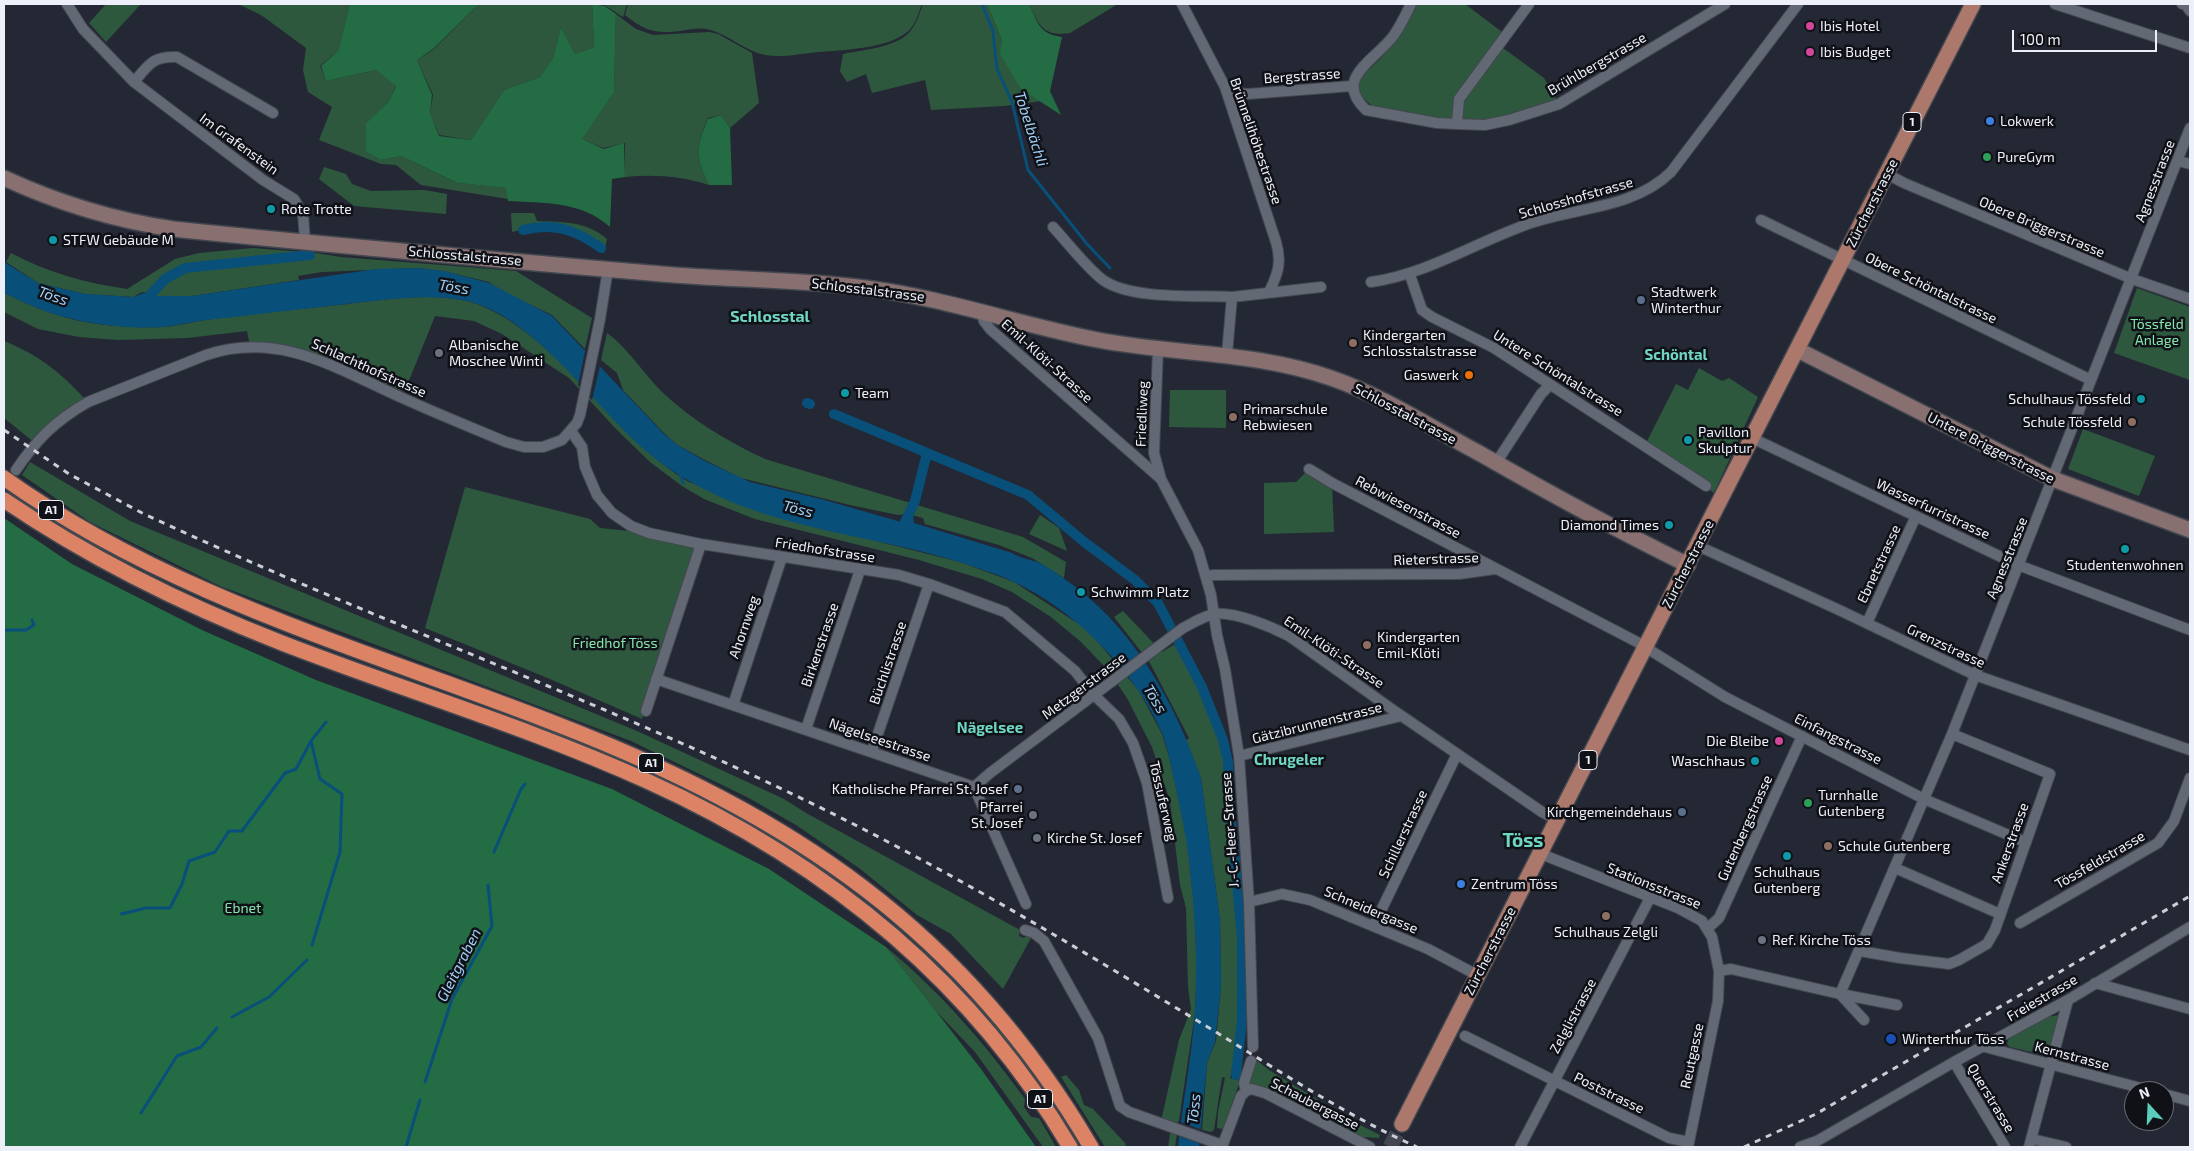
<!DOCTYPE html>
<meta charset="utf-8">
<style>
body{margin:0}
#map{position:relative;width:2194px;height:1151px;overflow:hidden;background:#242834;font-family:"Exo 2",sans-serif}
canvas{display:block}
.frame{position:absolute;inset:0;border:5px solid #edf0f8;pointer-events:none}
.north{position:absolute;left:2124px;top:1081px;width:50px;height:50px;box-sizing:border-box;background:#0f1116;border:1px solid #686a70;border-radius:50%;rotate:340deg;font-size:14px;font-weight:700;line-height:20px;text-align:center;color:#edf0f8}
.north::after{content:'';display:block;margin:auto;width:18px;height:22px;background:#5bcebb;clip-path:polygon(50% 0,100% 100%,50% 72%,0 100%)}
.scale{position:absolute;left:2012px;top:30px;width:145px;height:22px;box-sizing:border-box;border:2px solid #edf0f8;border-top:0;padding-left:6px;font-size:15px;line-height:18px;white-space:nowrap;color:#edf0f8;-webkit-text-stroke:4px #0f1116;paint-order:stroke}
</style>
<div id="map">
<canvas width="2194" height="1151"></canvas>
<div class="frame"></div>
<div class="north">N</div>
<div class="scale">100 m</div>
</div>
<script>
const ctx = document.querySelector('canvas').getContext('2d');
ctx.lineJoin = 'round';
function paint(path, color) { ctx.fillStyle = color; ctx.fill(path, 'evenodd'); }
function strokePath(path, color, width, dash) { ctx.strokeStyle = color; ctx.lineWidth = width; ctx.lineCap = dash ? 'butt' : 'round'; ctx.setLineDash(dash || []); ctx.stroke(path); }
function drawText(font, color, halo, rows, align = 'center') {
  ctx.font = font + ' "Exo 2",sans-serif'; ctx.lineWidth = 5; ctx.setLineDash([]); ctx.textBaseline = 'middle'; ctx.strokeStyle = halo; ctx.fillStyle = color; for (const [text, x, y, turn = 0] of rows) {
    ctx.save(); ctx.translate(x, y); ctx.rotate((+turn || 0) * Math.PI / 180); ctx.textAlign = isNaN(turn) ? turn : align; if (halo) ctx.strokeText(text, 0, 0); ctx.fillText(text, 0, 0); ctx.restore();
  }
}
paint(new Path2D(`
 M106,4H141L106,42L89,23Z
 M238,4H350L338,51L320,66L326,81L376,70L396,85L389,101L366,123V152L381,160L401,156L458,183L507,188L508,199L421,185L396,165L381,164L319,140L332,107L308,92L303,70L306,48L261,15Z
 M479,4H592L594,47L575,54L561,27L553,58L540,77L504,90L471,140L439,135L430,113L433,95L417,60L433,50Z
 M603,4H627L623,17Z
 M628,4H922C918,14 915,27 906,33C885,49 842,50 818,52C800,54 782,58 765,55C743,50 728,34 707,29C698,28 690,29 680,31C655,34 645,31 625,15Z
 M923,4H987L1021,89L1041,101L1004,106L931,110L925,80L872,93L866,74L847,82L840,71L843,54C862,50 888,48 904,37C914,31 919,15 923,4Z
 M1029,4H1118L1070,33C1044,37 1039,26 1029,4Z
 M1414,4H1465L1506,35L1499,45L1544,78L1559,104L1509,120L1457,124L1375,107C1338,85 1373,70 1387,51C1399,37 1409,21 1414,4Z
 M616,14L636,29L653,35L709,32L718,34L752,53L759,103L730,128L721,115L708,118C696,147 695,157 709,185C682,176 653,174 625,177V143L604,148L581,139L614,92Z
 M324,167L346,174L352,184L371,191L424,190L447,194L446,214L354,206L319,179Z
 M511,213H534L537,221C564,222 586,221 607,239L604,253L600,251L601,247C567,223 551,222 512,232Z
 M253,248L316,253L341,257L516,271L592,318L585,349L552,315L500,290L489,282L443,271L417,268L322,272L298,276L299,280L192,296H156L155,294L142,292L133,297L85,294L38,283L6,262L11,253C48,273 86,283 127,289L175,259L199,253Z
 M2137,288L2190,307V380L2114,353Z
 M4,293C27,304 50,314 75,320C103,326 134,328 163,327C179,326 195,321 212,319C257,313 303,309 348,304C387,299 448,290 484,307C564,342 612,437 689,482L884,543L960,562L1014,582L1088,630L1139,691L1162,734L1170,760L1187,839L1194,906L1197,965L1195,1013L1175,1147H1168L1171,1127L1162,1117L1179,1040L1191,1009L1188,987L1186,908L1180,885L1170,801L1152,747L1127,698L1108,670L1080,641L1051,617L1012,592L982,579L919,560L755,519L704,499L682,486L650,462L616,429L569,378L502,334L474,321L435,316L402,398L319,360L250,346L247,331L187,338L118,340L79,337L38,329L4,312Z
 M607,333C629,349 643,373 662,392C693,421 727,441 765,459L1023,537L1066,562L1064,578L1032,558L999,545L925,524L923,518L908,514L898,515L850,505L741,478L703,459L676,444L663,432L623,390L617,373L601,360Z
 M4,341C41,356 61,373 88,402L35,443L4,418Z
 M1699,368L1722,381L1729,378L1758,397L1714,493L1645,445L1676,384L1688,390Z
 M1170,390H1226V428L1169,427Z
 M2083,429L2155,456L2139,496L2068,469Z
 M30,462L130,521L637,731L784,799L806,813L1020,930L1019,936L1024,938L1028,934L1031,938L1003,989L951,934L917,915L859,868L796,825L747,797L631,741L220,586L90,522L22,475Z
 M1309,469L1332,483L1334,532L1264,534V483L1296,482Z
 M465,487L590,519L600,528L649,533L701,544L642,719L550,679L425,628Z
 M1040,515L1059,528L1067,551L1029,534Z
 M1123,611L1162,652L1175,644L1196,684L1220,742L1226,774L1230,843L1240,938L1239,1042L1230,1078L1240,1081L1223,1129L1217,1128L1218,1112L1225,1078L1222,1077L1214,1130L1211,1132L1202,1130L1207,1063L1216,1041L1221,985L1220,920L1201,778L1186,740L1189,738L1150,663L1114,617Z
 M886,947C940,992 984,1042 1025,1099L1024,1107L1031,1117L1039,1118L1056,1147H1043L975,1052L935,1010Z
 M2060,1015L2049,1056L2010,1047L2007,1044L2009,1038L2046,1017Z
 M1255,1059L1269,1070L1358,1124L1380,1135L1379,1138L1360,1137L1253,1086L1249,1082Z
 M1066,1075L1079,1090L1084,1105L1093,1109L1125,1143L1126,1147H1105L1061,1077Z`), '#2e583e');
paint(new Path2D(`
 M350,4H479L433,49L417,60L432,95L430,113L439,136L471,140L504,90L540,77L553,58L561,27L575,54L594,47L592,4L605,6L616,14L614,92L582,139L604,149L624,143L625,177L612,179L610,227C581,201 544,203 508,201L506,188L458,183L401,156L381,160L366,152V123L389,101L396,86L376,70L326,81L321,66L338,51Z
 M987,4H1029C1038,23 1039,34 1062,37L1050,91L1061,115L1021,89L1000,54L1002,41Z
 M721,115L730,128L732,185H709C695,157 696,147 708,119Z
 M4,518L72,564L202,630L316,680L612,789L769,869L886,947L981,1069L1036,1147H4Z`), '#246c44');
paint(new Path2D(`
 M4,262L38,283L85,294L133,297L144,293L157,296H192L376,269L417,268L444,271L489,283L552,316L663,433L676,444L703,460L750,482L821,499L901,522L908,514L913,515L914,523L1012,553C1020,558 1028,559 1037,562C1045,565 1055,572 1063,578C1131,623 1175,702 1201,778L1220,920L1221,985L1215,1042L1207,1063L1199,1147H1178C1183,1101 1192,1055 1195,1009C1198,962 1195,916 1190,870C1187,838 1180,807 1173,775C1170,761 1167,746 1162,733C1135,671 1074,609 1012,581C997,574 979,569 963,563C878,536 784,531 704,489C680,477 659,463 639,445C592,402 531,315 467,301C428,293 385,300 346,304C302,309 259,314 216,319C198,320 181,325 164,327C136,329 105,326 77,320C51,315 27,304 4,293Z`), '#084f7a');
paint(new Path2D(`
 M586,347L601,362L592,400L578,385Z
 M1178,1121L1205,1131L1202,1144L1176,1135Z`), '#242834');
strokePath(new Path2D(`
 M982,4L993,31L997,69L1012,102L1028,170L1087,244L1110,268
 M680,474L683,483
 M4,630H26L34,625L32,620
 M494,852L521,789L525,784
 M121,914L146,908H170L182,884L189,861L215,852L229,831H242L285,773L296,769L311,741
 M312,945L340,852L342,794L320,779L311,741L326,722
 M232,1017L269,997L307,960
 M425,1082L452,999L492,926L488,885
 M141,1113L177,1056L201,1047L217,1028
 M406,1147L420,1100`), '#084f7a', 3);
strokePath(new Path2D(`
 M523,230C554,222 576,230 601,248
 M143,303L165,279L185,268L310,255
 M807,403L810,404
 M834,414L1028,495L1083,541L1135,580L1158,603L1202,687L1223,740L1228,762L1230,808L1242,937V1020L1236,1075
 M903,526L915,501L927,453`), '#084f7a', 10);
strokePath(new Path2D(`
 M1390,1147L1402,1124`), '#424651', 15, [15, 8]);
const street = new Path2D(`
 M67,4L83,29L134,82L263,180L294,199L303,214L305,241
 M1182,4L1225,87L1276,242C1282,262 1278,274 1269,292
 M1411,4C1406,14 1401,25 1394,35C1376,60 1332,78 1366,110L1437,123L1457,124L1485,125L1509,120L1559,104L1725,4
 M2055,4L2190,48
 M2182,4L2186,5L2190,11
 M134,82C149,64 153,56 177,57L273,113
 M1225,87L1236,93L1248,94L1352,86
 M1457,124L1459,99L1529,4
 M2178,161L2190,164
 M1887,174L1904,183L2132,279L2190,299
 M1761,220L2091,380
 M1053,227C1067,242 1087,268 1103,280C1131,300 1197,295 1232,297
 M1410,275L1422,310L1432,317L1494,348L1706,486
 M1371,282C1429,274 1479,240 1534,222C1580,207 1634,208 1671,172L1798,4
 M981,311L984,321L990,329L1161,479L1198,550L1211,595L1217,635L1225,669L1239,756L1249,902L1253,1047
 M1158,349L1154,453L1161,479
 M1227,354L1232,297L1321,287
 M571,431L582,447L585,467L597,495L612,513L631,526L649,533L701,544L899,575L929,584L1005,612L1075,671L1094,695L1119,719L1133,743L1147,783L1168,898
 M1752,438L2018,565L2190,630
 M1496,463L1541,394L1550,385
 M1309,469L1332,483L1637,642L1725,697L1924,799L2025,842
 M16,470C37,439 55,421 88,402L206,355C278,331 334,367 398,396C433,412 470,427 506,442L524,447H543L562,440L577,423L580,415L600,319L608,269
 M1698,546L1837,609L1975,675L2190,750
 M1207,576L1214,575L1459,574L1495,569
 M1867,623L1916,516
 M656,679L974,787L1026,904
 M733,705L782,557
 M646,711L701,544
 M806,729L860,570
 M872,751L929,584
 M1239,756L1401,716
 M974,787L990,773L1183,628C1193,623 1203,616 1215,614C1234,611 1272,627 1289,636L1393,710L1542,812L1557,820
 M1541,854L1678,908L1702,921L1712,937L1719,971L1731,969L1840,994L1864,1020
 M1895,868L2000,914
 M1249,902L1282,894L1310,900L1428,949L1477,975
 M2020,923L2158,843L2174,821L2190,778
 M1374,925L1457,754
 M1708,928L1719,918L1802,736
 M1025,930L1034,933L1044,941L1098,1038L1120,1106L1129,1112L1222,1145
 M1860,951L1900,958L1949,964L1959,960L1987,944L1995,930L2050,774L1952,734
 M2095,983L2190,1009
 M1897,1005L1840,994L1952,734L2190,128
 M1465,1036L1669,1138L1689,1142
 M1985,1047L2152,1091
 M1954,1062L2005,1147
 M1246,1091L1251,1089L1265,1093L1370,1147
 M1246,1091L1244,1083L1251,1061
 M2164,1094L2190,1101
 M2032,1139L2066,1147
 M1222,1147L1241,1096L1246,1091
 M1520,1147L1650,898
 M1688,1147L1718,1001L1719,971
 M1800,1147L1817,1141L1954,1062L2068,1000L2190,927
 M2029,1147L2068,1000`);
const secondary = new Path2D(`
 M4,178C58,203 114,220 173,229C336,246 499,260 661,274C730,280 798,279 866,288C945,298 1020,325 1098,340C1176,355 1254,351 1331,378C1383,396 1430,427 1479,453C1547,492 1617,530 1688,565
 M1798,350L2053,479L2190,530`);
const primary = new Path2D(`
 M1402,1124L1973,4`);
const highway = new Path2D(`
 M4,478C171,597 370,651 559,725C790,815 963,929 1091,1147
 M4,500C91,559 184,605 282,643C403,690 528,727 647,781C824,861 970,978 1070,1147`);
strokePath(street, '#434750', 12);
strokePath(secondary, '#434750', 18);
strokePath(primary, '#434750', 18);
strokePath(highway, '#434750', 18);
strokePath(street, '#636875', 10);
strokePath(secondary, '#887070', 15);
strokePath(primary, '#ac786b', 15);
strokePath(highway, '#dd8365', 15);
strokePath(new Path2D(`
 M4,430L69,474L144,514C382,625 631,710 865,830C982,890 1094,958 1206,1026C1275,1068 1343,1114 1417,1147
 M1744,1147L1816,1114L2190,896`), '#cbced7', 3, [6, 6]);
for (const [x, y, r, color] of [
 [1810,26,5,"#d1479c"],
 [1810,52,5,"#d1479c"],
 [1990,121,5,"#3f7fe0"],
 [1987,157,5,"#2e9e5b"],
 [271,209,5,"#0f9aa8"],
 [53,240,5,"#0f9aa8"],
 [1641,300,5,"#5c6f8a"],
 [1353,343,5,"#8d6e63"],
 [439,353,5,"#6b7280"],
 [1469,375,5,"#e8710a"],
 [845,393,5,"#0f9aa8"],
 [2141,399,5,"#0f9aa8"],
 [1233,417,5,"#8d6e63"],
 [2132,422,5,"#8d6e63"],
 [1688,440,5,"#0f9aa8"],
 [1669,525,5,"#0f9aa8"],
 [2125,549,5,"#0f9aa8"],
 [1081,592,5,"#0f9aa8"],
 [1367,645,5,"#8d6e63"],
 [1779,741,5,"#d1479c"],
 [1755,761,5,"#0f9aa8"],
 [1018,789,5,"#5c6f8a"],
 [1808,803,5,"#2e9e5b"],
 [1682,812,5,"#5c6f8a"],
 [1033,815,5,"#6b7280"],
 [1037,838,5,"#6b7280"],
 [1828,846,5,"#8d6e63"],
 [1787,856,5,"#0f9aa8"],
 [1461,884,5,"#3f7fe0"],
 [1606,916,5,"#8d6e63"],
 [1762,940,5,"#6b7280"],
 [1891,1039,6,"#1a4fb4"]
]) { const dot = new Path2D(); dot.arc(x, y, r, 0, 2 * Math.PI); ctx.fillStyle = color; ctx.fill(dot); strokePath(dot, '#0f1116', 2); }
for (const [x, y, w] of [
 [1912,122,18],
 [51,510,25],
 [1588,760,18],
 [651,763,25],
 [1040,1099,25]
]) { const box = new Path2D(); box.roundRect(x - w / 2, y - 9.5, w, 19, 4); ctx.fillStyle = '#0f1116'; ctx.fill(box); strokePath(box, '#edf0f8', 1); }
drawText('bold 12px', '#edf0f8', null, [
 ["1",1912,122],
 ["A1",51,510],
 ["1",1588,760],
 ["A1",651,763],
 ["A1",1040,1099]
]);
drawText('14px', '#edf0f8', '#0f1116', [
 ["Ibis Hotel",1820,26],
 ["Ibis Budget",1820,52],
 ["Lokwerk",2000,121],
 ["PureGym",1997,157],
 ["Rote Trotte",281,209],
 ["STFW Gebäude M",63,240],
 ["Stadtwerk",1651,292],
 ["Winterthur",1651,308],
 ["Kindergarten",1363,335],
 ["Schlosstalstrasse",1363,351],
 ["Albanische",449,345],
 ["Moschee Winti",449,361],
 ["Gaswerk",1459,375,"right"],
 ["Team",855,393],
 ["Schulhaus Tössfeld",2131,399,"right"],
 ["Primarschule",1243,409],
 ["Rebwiesen",1243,425],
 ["Schule Tössfeld",2122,422,"right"],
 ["Pavillon",1698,432],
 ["Skulptur",1698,448],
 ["Diamond Times",1659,525,"right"],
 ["Studentenwohnen",2125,565,"center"],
 ["Schwimm Platz",1091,592],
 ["Kindergarten",1377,637],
 ["Emil-Klöti",1377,653],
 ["Die Bleibe",1769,741,"right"],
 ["Waschhaus",1745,761,"right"],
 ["Katholische Pfarrei St. Josef",1008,789,"right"],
 ["Turnhalle",1818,795],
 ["Gutenberg",1818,811],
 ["Pfarrei",1023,807,"right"],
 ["St. Josef",1023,823,"right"],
 ["Kirchgemeindehaus",1672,812,"right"],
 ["Kirche St. Josef",1047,838],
 ["Schule Gutenberg",1838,846],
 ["Schulhaus",1787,872,"center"],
 ["Gutenberg",1787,888,"center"],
 ["Zentrum Töss",1471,884],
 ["Schulhaus Zelgli",1606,932,"center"],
 ["Ref. Kirche Töss",1772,940],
 ["Winterthur Töss",1902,1039]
], 'left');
drawText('14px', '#edf0f8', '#0f1116', [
 ["Brühlbergstrasse",1597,64,-30],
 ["Bergstrasse",1302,76,-4],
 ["Brünnelihöhestrasse",1256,141,71],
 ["Im Grafenstein",239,144,36],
 ["Agnesstrasse",2155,181,-69],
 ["Schlosshofstrasse",1576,198,-16],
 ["Zürcherstrasse",1872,203,-63],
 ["Obere Briggerstrasse",2042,227,23],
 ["Schlosstalstrasse",465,256,5],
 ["Obere Schöntalstrasse",1931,288,26],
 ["Schlosstalstrasse",868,290,7],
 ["Emil-Klöti-Strasse",1047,361,42],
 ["Schlachthofstrasse",369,368,24],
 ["Untere Schöntalstrasse",1558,373,32],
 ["Friedliweg",1142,414,-88],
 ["Schlosstalstrasse",1405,414,28],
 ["Untere Briggerstrasse",1991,448,27],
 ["Rebwiesenstrasse",1408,507,28],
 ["Wasserfurristrasse",1933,509,25],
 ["Friedhofstrasse",825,550,9],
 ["Agnesstrasse",2007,558,-68],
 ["Rieterstrasse",1436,559,-2],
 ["Zürcherstrasse",1688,564,-63],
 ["Ebnetstrasse",1879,564,-65],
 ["Ahornweg",744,627,-71],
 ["Birkenstrasse",820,645,-71],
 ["Grenzstrasse",1946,646,25],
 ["Emil-Klöti-Strasse",1334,652,34],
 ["Büchlistrasse",888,663,-71],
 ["Metzgerstrasse",1084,686,-37],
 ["Gätzibrunnenstrasse",1317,723,-14],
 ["Einfangstrasse",1838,739,27],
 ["Nägelseestrasse",880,740,19],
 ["Tössuferweg",1163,801,77],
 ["Gutenbergstrasse",1745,828,-66],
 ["J.-C.-Heer-Strasse",1230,830,-94],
 ["Schillerstrasse",1403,834,-65],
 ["Ankerstrasse",2010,843,-70],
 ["Tössfeldstrasse",2100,860,-30],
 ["Stationsstrasse",1654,886,22],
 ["Schneidergasse",1371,910,23],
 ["Zürcherstrasse",1490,951,-63],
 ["Freiestrasse",2042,998,-30],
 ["Zelglistrasse",1573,1016,-62],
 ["Reutgasse",1692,1056,-78],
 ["Kernstrasse",2072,1056,15],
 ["Poststrasse",1609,1093,26],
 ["Querstrasse",1991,1098,59],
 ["Schaubergasse",1315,1104,27]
]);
drawText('14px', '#86e7ab', '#0f1116', [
 ["Tössfeld",2157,324],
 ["Anlage",2157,340],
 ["Friedhof Töss",615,643],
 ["Ebnet",243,908]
]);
drawText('italic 15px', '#a0d1f8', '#0f1116', [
 ["Tobelbächli",1031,129,72],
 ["Töss",454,287,9],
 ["Töss",53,296,19],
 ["Töss",798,509,14],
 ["Töss",1155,699,59],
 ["Gleitgraben",459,965,-63],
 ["Töss",1194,1109,-84]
]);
drawText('bold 15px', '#70d6c4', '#0f1116', [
 ["Schöntal",1676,355],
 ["Nägelsee",990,728],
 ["Chrugeler",1289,760]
]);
drawText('bold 16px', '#70d6c4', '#0f1116', [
 ["Schlosstal",770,317]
]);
drawText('bold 19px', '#70d6c4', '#0f1116', [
 ["Töss",1523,841]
]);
</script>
